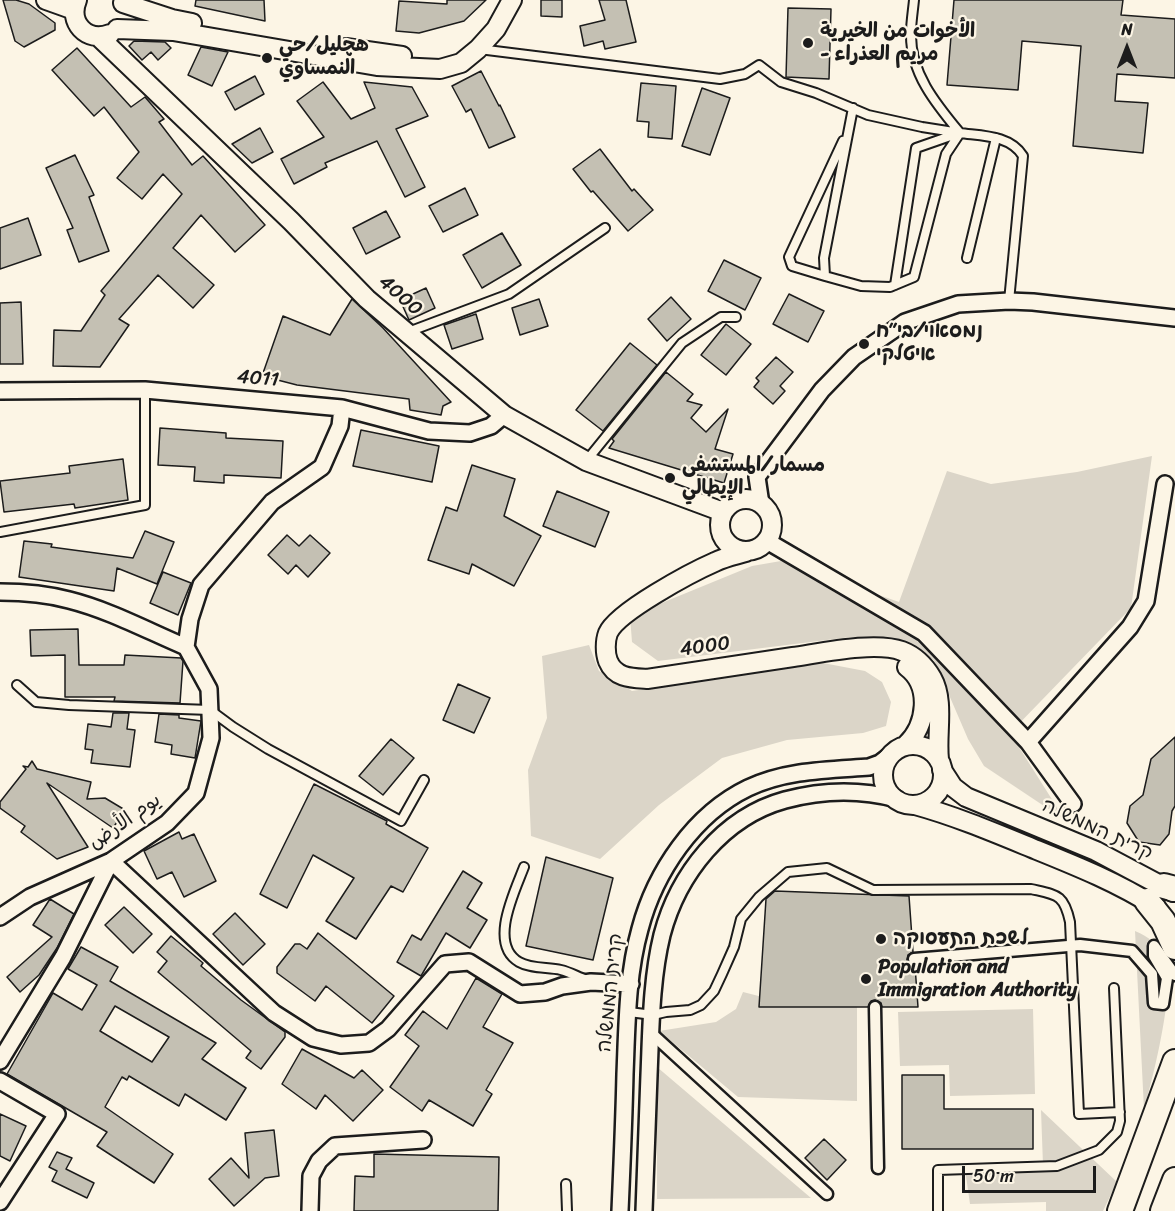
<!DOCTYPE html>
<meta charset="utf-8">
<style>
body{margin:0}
#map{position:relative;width:1175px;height:1211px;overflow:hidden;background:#fcf5e5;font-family:Sriracha,sans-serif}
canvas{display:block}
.north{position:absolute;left:1097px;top:18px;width:60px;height:60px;-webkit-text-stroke:4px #fcf5e5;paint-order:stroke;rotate:0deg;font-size:16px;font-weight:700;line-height:24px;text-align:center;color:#1c1c1c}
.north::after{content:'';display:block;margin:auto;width:21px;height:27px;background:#1c1c1c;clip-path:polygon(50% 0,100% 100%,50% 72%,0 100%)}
.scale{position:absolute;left:962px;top:1166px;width:134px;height:27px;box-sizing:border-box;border:3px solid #1c1c1c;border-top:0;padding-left:8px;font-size:18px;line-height:21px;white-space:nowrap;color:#1c1c1c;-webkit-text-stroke:4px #fcf5e5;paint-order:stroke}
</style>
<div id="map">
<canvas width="1175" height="1211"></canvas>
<div class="north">N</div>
<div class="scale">50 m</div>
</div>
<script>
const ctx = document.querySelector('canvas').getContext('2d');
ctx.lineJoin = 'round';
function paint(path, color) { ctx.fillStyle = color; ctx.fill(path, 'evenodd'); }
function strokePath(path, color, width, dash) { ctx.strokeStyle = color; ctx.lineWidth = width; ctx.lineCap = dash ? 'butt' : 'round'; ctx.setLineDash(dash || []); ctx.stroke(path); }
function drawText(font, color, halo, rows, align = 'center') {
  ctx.font = font + ' Sriracha,"Playpen Sans Arabic","Playpen Sans Hebrew",sans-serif'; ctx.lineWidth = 4.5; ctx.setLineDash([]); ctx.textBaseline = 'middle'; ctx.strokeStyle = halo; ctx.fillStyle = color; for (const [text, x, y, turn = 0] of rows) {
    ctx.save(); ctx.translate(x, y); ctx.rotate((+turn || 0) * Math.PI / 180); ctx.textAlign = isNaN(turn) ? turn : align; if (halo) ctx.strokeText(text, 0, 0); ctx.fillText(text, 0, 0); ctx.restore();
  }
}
paint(new Path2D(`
 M1152,456L1131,608L1010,733L1065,820L984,766L968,739L934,660L902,640L851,637L658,661L632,642L630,616L752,566L781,561L899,602L947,471L991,484L1077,472Z
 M589,645L599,671L632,691L823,663L865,671L882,682L891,702L886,726L863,733L787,740L722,758L659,805L600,859L531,836L528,770L547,718L542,656Z
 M1135,931C1149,937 1158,944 1166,957C1175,989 1154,1075 1144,1109Z
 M743,992L790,1004H857V1101L738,1097L659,1031L716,1022L736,1009Z
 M1033,1009L1035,1094L950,1096L949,1065L900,1066L898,1012Z
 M657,1067L811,1198L657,1199Z
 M1041,1110L1117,1182L1103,1211H1046V1202L970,1204L965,1169L1043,1165Z`), '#dbd5c8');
const building = new Path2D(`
 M3,0H16L29,4L55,23V30L24,47L15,41Z
 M196,0H264L265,21L195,6Z
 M447,0H486L464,21L419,33L396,31L399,1L447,4Z
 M541,0H562V17L541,16Z
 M599,0H626L636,42L605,49L603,41L584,46L580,26L605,20Z
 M954,0H1123L1121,15L1175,19V78L1117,74L1115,101L1148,103L1143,153L1073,146L1081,46L1022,41L1018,90L947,85Z
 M788,8L831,9L829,79L786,77Z
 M134,41L165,42L171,48L158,60L151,52L142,60L129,46Z
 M201,47L228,52L212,86L188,75Z
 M77,48L131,107L145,97L164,119L159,122L192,165L203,156L265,225L235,252L201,215L173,248L214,285L193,308L158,275L119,319L129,325L100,367L53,366L54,330L81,331L105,295L101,291L182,194L163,174L142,199L117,178L139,152L104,107L94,116L52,70Z
 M481,71L499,106L500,105L515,137L489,148L471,109L466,112L452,86Z
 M255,76L264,94L235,110L225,92Z
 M323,82L351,119L375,108L364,82L412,87L428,116L396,129L425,187L405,197L377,141L325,163L327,167L294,184L281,159L324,137L297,101Z
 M641,83L676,86L672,139L648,137L649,122L637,121Z
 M702,88L730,98L710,155L682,146Z
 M260,128L273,152L252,163L232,144Z
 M600,149L632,191L634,189L653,210L628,231L593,191L591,192L573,169Z
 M75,155L94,195L89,197L109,251L79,262L67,230L73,228L46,168Z
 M465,188L478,215L443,232L429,206Z
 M386,211L400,237L366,254L353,228Z
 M28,218L41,255L0,269V228Z
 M502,233L521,265L482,288L463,255Z
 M724,260L761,278L745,310L708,291Z
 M426,288L435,308L409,320L400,300Z
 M789,294L824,311L808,342L773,324Z
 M671,297L691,319L667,341L648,319Z
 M352,299L383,328L451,402L443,406L441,415L410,410L409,399L297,385L262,376L283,316L330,335Z
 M539,299L548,326L520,335L512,308Z
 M21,302L23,364H0V303Z
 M476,314L483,339L452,349L444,325Z
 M726,324L751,344L726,375L701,355Z
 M630,343L657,365L603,431L576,410Z
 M776,357L793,372L780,386L785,391L773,404L754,387L759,381L756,378Z
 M666,372L693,394L687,401L702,405L691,418L706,432L728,409L715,449L733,454L724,483L609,448L614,441L612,439Z
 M160,428L226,433V438L283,441L281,478L224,475V483L194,481L195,467L158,465Z
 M361,430L439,446L432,482L353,466Z
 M123,459L128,500L75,508L74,504L4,512L0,481L70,473L69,466Z
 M472,465L515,479L504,516L541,536L514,586L472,564L469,574L428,560L446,507L457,511Z
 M557,491L609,512L595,547L543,526Z
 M145,531L174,542L157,584L117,568L114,591L19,577L24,541L52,544L51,547L133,558Z
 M287,535L299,546L310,535L330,553L308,577L296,565L288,574L268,555Z
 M163,572L191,583L178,615L150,603Z
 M78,629L79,665H124L125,655L181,658L183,661L180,703L114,701L115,697H65V655L31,656L30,630Z
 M458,684L490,698L474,733L443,720Z
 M113,713H129L127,729L135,730L130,767L91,763L93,750L85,749L88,724L111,727Z
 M159,714L179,715V718L201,721L195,758L171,754L172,745L155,742Z
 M1175,737V806L1172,811L1169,834L1160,845L1139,842L1127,823L1130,806L1143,795L1151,759Z
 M391,739L414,758L383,795L359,776Z
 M32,761L37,769L91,782L87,799L105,798L125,810L113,828L47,783L88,847L57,859L21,832L25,826L0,808V802L26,769L23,766L28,767Z
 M314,784L387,821L386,824L428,848L403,892L391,886L356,939L326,921L354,878L313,855L287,908L260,894Z
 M179,832L182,839L194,834L216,881L184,897L172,872L157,879L144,851Z
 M546,857L613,878L593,960L526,946Z
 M463,871L482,883L467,908L487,920L470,948L446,933L421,976L397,962L412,935L421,940Z
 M775,891L909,896L913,952L908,955L907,960L910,965L915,966L918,1007H882L881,1003L875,1000L871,1001L868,1007H759L766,899Z
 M50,899L74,914L57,948L39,975L20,992L7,977L52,937L33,925Z
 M124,907L152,934L133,953L105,925Z
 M235,913L265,944L243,965L213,934Z
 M318,933L394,996L372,1023L326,986L315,1001L277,973V967L295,944H300L307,949Z
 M171,936L203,963L201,966L241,1000L285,1032V1037L261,1069L246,1058L251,1051L158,972L167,961L157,952Z
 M81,947L118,967L110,981L216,1043L202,1059L246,1088L226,1120L185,1094L179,1106L129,1076L127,1080L122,1077L105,1107L173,1154L154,1183L97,1146L107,1132L7,1074L53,993L82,1010L97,985L68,969ZM115,1006L169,1037L152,1062L100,1031Z
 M476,978L502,994L483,1027L513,1043L486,1090L492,1094L473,1126L429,1100L422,1111L390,1087L419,1046L405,1035L423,1011L447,1029Z
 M302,1049L354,1078L362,1070L383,1090L353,1121L325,1095L316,1109L282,1084Z
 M902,1075H944V1109H1033V1149H902Z
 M0,1114L26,1126L10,1161L0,1156Z
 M274,1130L279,1176L265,1178L234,1206L209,1179L231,1158L249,1178L245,1133Z
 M824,1139L846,1160L827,1180L805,1158Z
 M57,1152L72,1158L66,1169L94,1183L87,1198L52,1181L57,1171L49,1167Z
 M374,1154L499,1157L498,1211H354L355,1176L374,1177Z`);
paint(building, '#c4c0b3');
strokePath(building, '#1c1c1c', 1.5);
const service = new Path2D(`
 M914,0C913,11 911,22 911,33C910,73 936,104 960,133C982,136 1010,135 1023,156L1009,301
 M479,49L720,79L745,74L759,65L781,82L816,93L868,115L922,127L960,133
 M853,108L824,258L825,276L861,286L890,287L914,277L946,154L960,133
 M967,258L996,138
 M825,276L792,266L789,257L843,141
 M895,285L916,148L959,133
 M408,332L509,294L605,228
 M587,460L682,343L721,317H736
 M0,532L145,505V390
 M17,685L36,702L69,705L210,710L233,727L268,749L401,821L424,780
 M524,867C515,891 488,944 519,962C531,969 548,967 561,970C570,972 578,977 587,980
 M629,1012L653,1015L666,1012L690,1010L701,1005L714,991L722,974L734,947L741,919L759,897L788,872L827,868L873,890L1031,889C1057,895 1064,894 1070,922L1079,1114L1120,1112
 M566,1184L567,1211
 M938,1211V1170L1057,1166L1099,1150L1117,1132L1120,1121L1114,988`);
const pedestrian = new Path2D(`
 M914,959L1080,945L1132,951L1152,974L1154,1003L1163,1004L1167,978L1154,956V946L1175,975
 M875,1007L878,1168
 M651,1033L827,1194`);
const minor = new Path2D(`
 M0,391L145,390L342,408L429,431L470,433L491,426L504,415
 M761,504L757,477L822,390L854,357L905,322L958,304L1009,301L1033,302L1175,318
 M767,541L924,633L1028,742L1073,804
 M0,592C23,592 47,594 69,600C109,610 148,631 186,647
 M1028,742L1130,627L1146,601L1165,484
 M0,917L30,897L111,861L167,823L196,793L211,738L209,689L186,647L190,619L201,585L272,502L322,467L340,426L342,408
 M0,1061L63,957L111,861L274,1013L313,1038L341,1045L369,1043L388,1029L445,964L469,962L520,994L545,992L562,986L591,982L631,984
 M0,1081L57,1114L0,1202
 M310,1211L311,1176L319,1161L335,1146L423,1140
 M620,1211C622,1165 624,1120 625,1074C627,1026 627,975 640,929C655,872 694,814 748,788C786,770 828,770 869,767L880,763L889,756
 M644,1211C646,1166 647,1120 649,1075C651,1029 651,980 662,935C678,874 723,817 785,800C822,790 860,789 897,799`);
const tertiary = new Path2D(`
 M46,0L74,10
 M77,0C68,22 86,43 110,34
 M123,3L172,19L192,23
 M117,29L173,31L377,66L440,69L461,63L478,49L496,29L512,0
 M99,37L291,221L367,299L504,415L586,461L723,512
 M346,48L402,56
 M720 525a26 26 0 1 1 52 0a26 26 0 1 1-52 0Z
 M746,552C736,555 725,557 715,562C692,572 617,612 608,633C605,641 605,653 608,661C615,678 631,678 647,679C696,672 744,664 793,657C821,653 875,641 902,651C915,656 925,666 932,678C945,701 936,734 939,759
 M906,745C927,725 932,686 907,667
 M883 775a30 30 0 1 1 60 0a30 30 0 1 1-60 0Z
 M942,770L953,787L966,797L1096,851L1173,892
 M915,805C955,816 993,832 1032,848C1074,865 1117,882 1156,907`);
const trunk = new Path2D(`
 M1164,886L1175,889
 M1147,901L1163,921L1175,947
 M1120,1211L1175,1062
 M1163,1211L1175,1180`);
strokePath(service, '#1c1c1c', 12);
strokePath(pedestrian, '#1c1c1c', 15);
strokePath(minor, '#1c1c1c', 20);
strokePath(tertiary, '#1c1c1c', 22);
strokePath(trunk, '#1c1c1c', 28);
strokePath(service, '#fcf5e5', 8);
strokePath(pedestrian, '#fcf5e5', 10);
strokePath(minor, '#fcf5e5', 15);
strokePath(tertiary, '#fcf5e5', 18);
strokePath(trunk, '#fcf5e5', 24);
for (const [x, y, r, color] of [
 [808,43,6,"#1c1c1c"],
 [267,58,6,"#1c1c1c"],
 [864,344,6,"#1c1c1c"],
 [670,478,6,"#1c1c1c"],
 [881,939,6,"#1c1c1c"],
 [866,979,6,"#1c1c1c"]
]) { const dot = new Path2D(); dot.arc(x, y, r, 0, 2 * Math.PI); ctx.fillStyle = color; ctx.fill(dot); strokePath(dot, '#fcf5e5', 2); }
drawText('bold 20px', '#1c1c1c', '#fcf5e5', [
 ["الأخوات من الخيرية",820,32],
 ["- مريم العذراء",820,55],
 ["هچليل/حي",279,46],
 ["النمساوي",279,69],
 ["נמסאוי/בי״ח",876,332],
 ["איטלקי",876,355],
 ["مسمار/المستشفى",682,466],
 ["الإيطالي",682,489],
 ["לשכת התעסוקה",893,939],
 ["Population and",878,968],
 ["Immigration Authority",878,991]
], 'left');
drawText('20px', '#1c1c1c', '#fcf5e5', [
 ["4000",400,296,41],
 ["4011",258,379,5],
 ["4000",705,647,-8],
 ["يوم الأرض",125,822,-35],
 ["קרית הממשלה",1097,830,25],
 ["קרית הממשלה",611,993,-84]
]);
</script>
